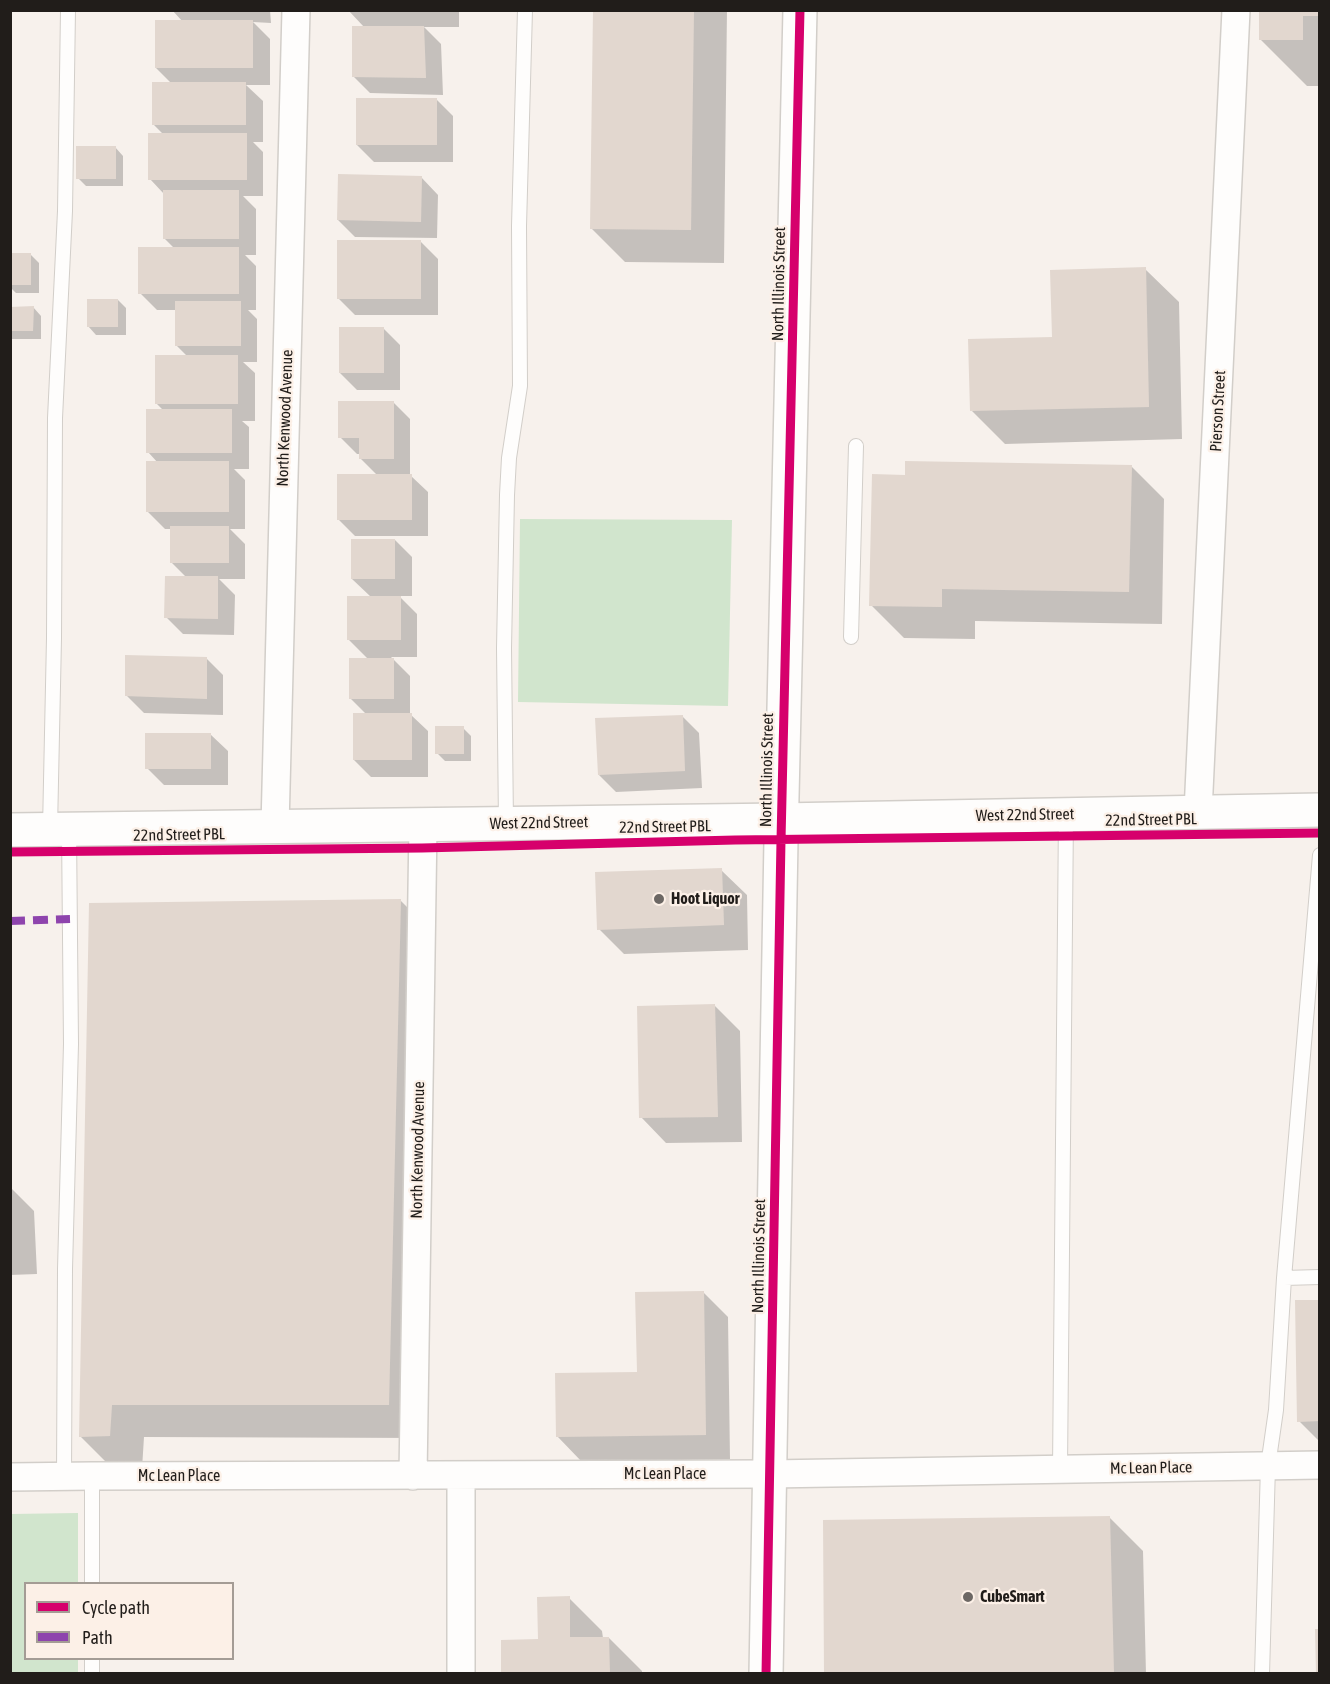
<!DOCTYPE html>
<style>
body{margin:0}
#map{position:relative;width:1330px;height:1684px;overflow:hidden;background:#f7f1ec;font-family:"Asap Condensed",sans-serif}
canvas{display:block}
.frame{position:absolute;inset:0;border:12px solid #211d1a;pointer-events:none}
.legend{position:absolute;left:24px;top:1582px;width:210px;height:78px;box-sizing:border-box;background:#fcf0e7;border:2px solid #a49c95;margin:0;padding:8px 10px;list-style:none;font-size:18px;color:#211d1a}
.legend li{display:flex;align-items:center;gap:12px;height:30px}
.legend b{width:30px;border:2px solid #a49c95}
</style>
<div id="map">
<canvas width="1330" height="1684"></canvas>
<div class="frame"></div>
<ul class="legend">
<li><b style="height:8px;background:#d6006c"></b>Cycle path</li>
<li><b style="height:8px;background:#8e44ad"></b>Path</li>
</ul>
</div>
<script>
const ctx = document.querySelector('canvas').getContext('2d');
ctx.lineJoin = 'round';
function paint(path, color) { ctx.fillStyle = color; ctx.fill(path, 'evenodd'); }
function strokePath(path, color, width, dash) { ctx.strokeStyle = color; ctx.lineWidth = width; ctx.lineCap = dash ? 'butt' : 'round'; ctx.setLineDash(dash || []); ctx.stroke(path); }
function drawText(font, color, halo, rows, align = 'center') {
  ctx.font = font + ' "Asap Condensed",sans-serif'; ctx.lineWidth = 4.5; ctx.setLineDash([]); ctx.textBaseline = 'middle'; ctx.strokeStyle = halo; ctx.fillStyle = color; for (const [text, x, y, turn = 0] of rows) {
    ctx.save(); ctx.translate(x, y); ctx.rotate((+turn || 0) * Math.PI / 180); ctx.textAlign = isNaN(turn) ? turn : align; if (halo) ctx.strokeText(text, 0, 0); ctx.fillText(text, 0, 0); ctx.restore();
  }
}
paint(new Path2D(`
 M520,519L732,520L728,706L518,702Z
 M78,1513V1583L26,1584V1658L78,1659V1673H11V1514Z`), '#d1e5cd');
paint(new Path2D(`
 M172,10H270L271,23L253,22L270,39V85H246L263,101V142H253L263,152V196H243L256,209V255H245L256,266V310H248L257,319V362H243L255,373V421H242L249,427V469H234L245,480V529H230L245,544V579H219L235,595L234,635L183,634L166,617L187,578L171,562V529H165L148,512L158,463L148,452L163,410L156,403L187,356L176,345V310H157L140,293L175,249L164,238V194L150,179L164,135L154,125L172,84L156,68L183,22Z
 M348,10H459V27H424L441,44L443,95L370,93L353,76L364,27Z
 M594,10H727L724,263L625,262L592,229Z
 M1261,10H1320V86H1307L1261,40Z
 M436,99L453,116V162H374L357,145Z
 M115,147L123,156V186H86L78,178Z
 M421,177L438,195L437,238L355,237L338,220Z
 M421,242L438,259V315H355L338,298Z
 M10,255H31L39,263V293H16L10,287Z
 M1145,269L1179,302L1182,439L1005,444L972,411L1054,339Z
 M118,300L126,308V335H96L88,326Z
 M33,307L41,316V339H10V308Z
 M383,328L400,345V390H357L340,373Z
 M393,402L410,419V475L428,492V536H355L338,519L377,475L361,459V454H357L340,437Z
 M1131,466L1164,499L1162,624L975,621V639L904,638L871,605L907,477Z
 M395,540L412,557V596H399L417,614V657H391L410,676V714L428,731V777H371L354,760L366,714L350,698L368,659L349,640L371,597L352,579Z
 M206,658L223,675V715L144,713L127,696Z
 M682,716L699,733L702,788L616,792L599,775Z
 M463,728L471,736V761H445L437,753Z
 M210,734L228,751V785H164L147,768Z
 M721,870L747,895L748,950L624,954L599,929Z
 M400,900L433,933L421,1438L144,1437L142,1469H113L80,1436Z
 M715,1006L740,1031L742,1142L666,1143L641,1117Z
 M10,1187L34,1211L37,1274L10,1275Z
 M703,1292L728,1317L730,1459L582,1462L557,1436L638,1374Z
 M1320,1301V1442L1299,1421Z
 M1110,1518L1143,1551L1146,1674H825Z
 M569,1598L602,1631L603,1638H609L642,1671V1674H503L539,1640Z`), '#0003');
paint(new Path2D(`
 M593,10H694L691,230L590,229Z
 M1259,10H1320V16H1303V40H1259Z
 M155,20H253V68H155Z
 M352,26H424L426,78L352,77Z
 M152,82H246V125H152Z
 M356,98H437V145H356Z
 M148,133H247V180H148Z
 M76,146H116V179H76Z
 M338,174L422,176L421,222L337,220Z
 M163,190H239V239H163Z
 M337,240H421V299H337Z
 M138,247H239V294H138Z
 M10,253H31V285H10Z
 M1146,267L1149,407L970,411L968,339L1052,337L1050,270Z
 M87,299H118V327H87Z
 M175,301H241V346H175Z
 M34,306L33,331H10V307Z
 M339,327H384V373H339Z
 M155,355H238V404H155Z
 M338,401H394V459H359V438H338Z
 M146,409H232V453H146Z
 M146,461H229V512H146Z
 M905,461L1132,465L1129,592L942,589V607L869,606L872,474L905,475Z
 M337,474H412V520H337Z
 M170,526H229V563H170Z
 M351,539H395V579H351Z
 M165,576H218V619L164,618Z
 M347,596H401V640H347Z
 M125,655L207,657V699L125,696Z
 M349,658H394V699H349Z
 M353,713H412V760H353Z
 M683,715L685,771L598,775L595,718Z
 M435,726H464V754H435Z
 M145,733H211V769H145Z
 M722,868L724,925L597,930L595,872Z
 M401,899L389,1405H112L110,1436L79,1437L89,903Z
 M715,1004L718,1117L639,1118L637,1006Z
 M704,1291L706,1435L556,1437L555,1373L637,1372L635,1292Z
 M1295,1300H1320V1421L1297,1422Z
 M1110,1516L1114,1674H824L823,1520Z
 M570,1596V1637H609L610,1674H501V1640L538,1639L537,1597Z
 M1315,1629H1320V1674H1316Z`), '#e2d7cf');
const lane = new Path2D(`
 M851,637L856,446
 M506,823L504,648L507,495L509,458L520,386L519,226L525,10
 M50,829L54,638L55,418L65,211L68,10
 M1284,1278L1320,1277
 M1060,1469L1066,814
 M92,1476V1584
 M64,1477L65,1269L71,1044L69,829
 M92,1674V1658
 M1262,1674L1268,1466L1276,1410L1284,1278L1320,855`);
const street = new Path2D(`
 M1198,812L1236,10
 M275,826L296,10
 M413,1476L423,825
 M10,1477L92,1476L770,1474L1320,1465
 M461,1674V1476`);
const secondary = new Path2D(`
 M10,830L781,820L1320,810
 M766,1674L781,840L800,10`);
strokePath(lane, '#d2cec9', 16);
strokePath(street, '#d2cec9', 30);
strokePath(secondary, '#d2cec9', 36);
strokePath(lane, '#fefdfc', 14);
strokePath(street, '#fefdfc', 27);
strokePath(secondary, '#fefdfc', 33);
strokePath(new Path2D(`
 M10,921L70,919`), '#8e44ad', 8, [15, 8]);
strokePath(new Path2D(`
 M10,852L422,848L735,840L1320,833
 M766,1674L781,840L800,10`), '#d6006c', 9);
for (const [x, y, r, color] of [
 [659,899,6,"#6c6764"],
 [968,1597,6,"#6c6764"]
]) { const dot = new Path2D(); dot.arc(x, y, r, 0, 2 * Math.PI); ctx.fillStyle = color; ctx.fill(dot); strokePath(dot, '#fcf0e7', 2); }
drawText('16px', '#211d1a', '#fcf0e7', [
 ["North Illinois Street",779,284,-89],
 ["Pierson Street",1218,411,-87],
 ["North Kenwood Avenue",285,418,-88],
 ["North Illinois Street",767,770,-89],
 ["West 22nd Street",1025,815,-1],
 ["22nd Street PBL",1151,820,-1],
 ["West 22nd Street",539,823,-1],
 ["22nd Street PBL",665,827,-1],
 ["22nd Street PBL",179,835,-1],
 ["North Kenwood Avenue",418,1150,-89],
 ["North Illinois Street",759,1256,-89],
 ["Mc Lean Place",1151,1468,-1],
 ["Mc Lean Place",665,1474],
 ["Mc Lean Place",179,1476]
]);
drawText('bold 16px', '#211d1a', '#fcf0e7', [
 ["Hoot Liquor",671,899],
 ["CubeSmart",980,1597]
], 'left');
</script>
